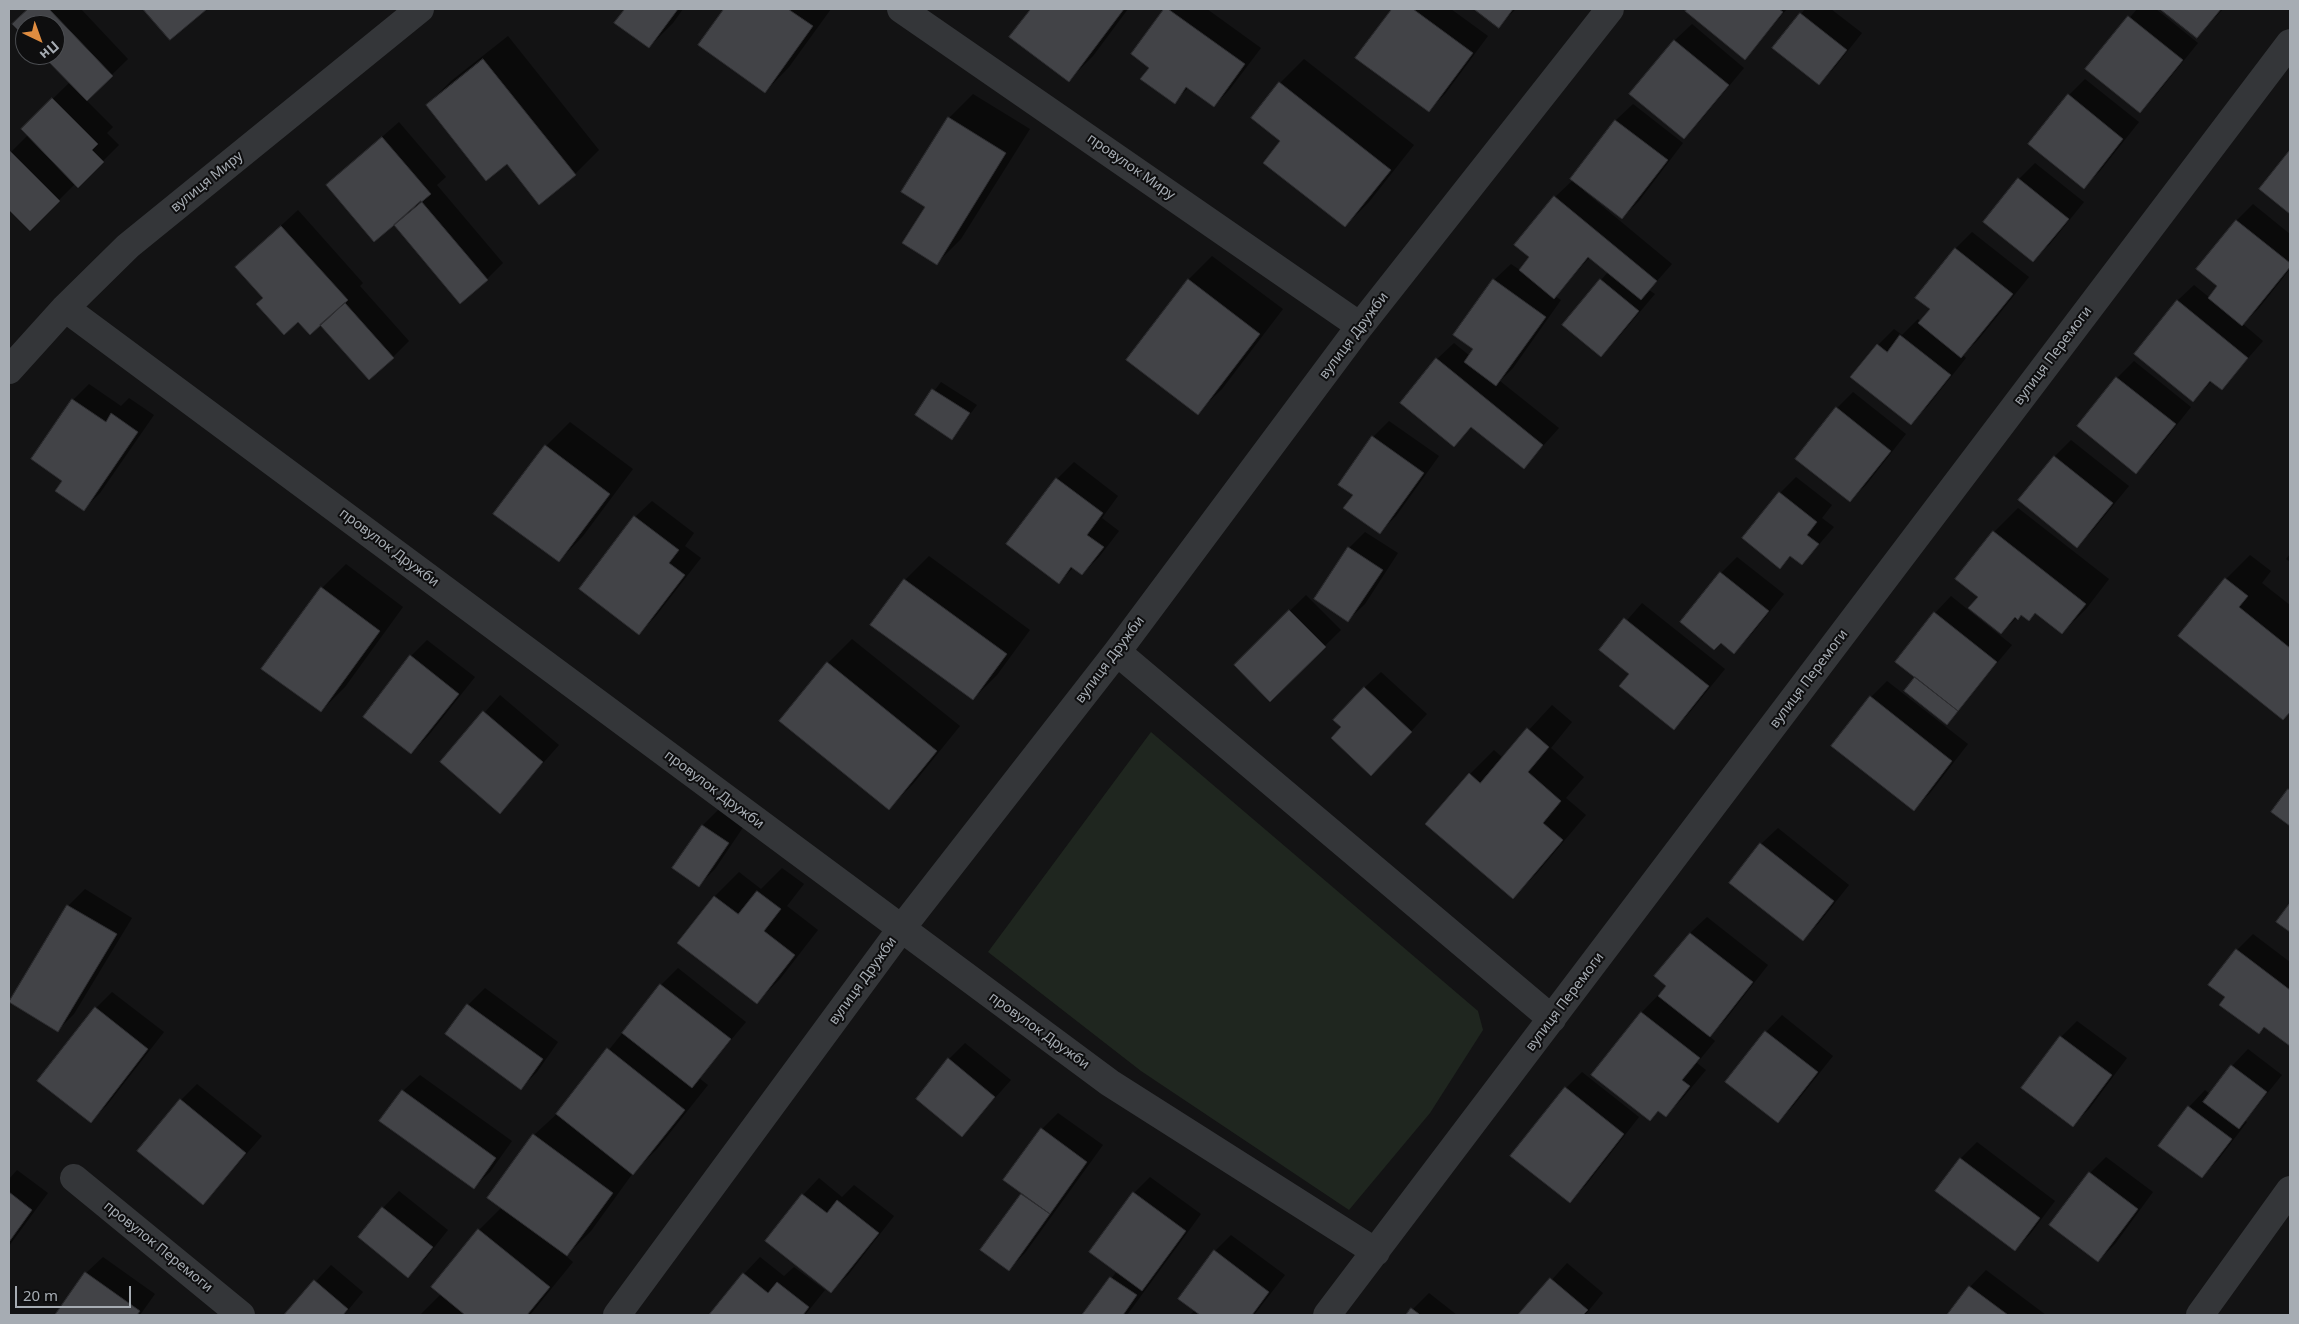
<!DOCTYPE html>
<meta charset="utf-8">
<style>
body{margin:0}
#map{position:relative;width:2299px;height:1324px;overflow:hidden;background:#131314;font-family:"Noto Sans",sans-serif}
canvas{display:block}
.frame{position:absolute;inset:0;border:10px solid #a6acb3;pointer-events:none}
.north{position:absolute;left:15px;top:15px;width:50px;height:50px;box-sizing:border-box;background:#0e0e0f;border:1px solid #4b4d51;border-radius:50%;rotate:138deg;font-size:14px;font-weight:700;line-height:20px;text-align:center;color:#a6acb3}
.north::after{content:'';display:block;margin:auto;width:18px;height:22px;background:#df8c40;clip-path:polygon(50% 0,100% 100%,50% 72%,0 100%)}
.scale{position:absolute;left:15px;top:1286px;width:116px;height:22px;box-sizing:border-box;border:2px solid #a6acb3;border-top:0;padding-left:6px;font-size:15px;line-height:18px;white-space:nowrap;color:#a6acb3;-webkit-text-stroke:4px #0e0e0f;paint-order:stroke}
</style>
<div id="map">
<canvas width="2299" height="1324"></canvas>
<div class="frame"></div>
<div class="north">Пн</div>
<div class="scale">20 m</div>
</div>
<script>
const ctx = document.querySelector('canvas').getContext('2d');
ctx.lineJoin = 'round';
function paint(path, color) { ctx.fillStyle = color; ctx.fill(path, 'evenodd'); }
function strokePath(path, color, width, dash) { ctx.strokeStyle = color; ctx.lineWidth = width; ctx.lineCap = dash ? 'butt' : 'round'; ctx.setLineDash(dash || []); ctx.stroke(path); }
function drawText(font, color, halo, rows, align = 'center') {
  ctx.font = font + ' "Noto Sans",sans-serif'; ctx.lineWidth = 4; ctx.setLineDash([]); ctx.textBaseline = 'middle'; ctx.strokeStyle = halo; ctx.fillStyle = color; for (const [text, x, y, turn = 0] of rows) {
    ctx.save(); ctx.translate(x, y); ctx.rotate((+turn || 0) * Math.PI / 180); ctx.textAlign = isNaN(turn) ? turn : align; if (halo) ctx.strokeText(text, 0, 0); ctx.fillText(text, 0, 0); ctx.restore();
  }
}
paint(new Path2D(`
 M1151,732L1478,1011L1483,1030L1430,1113L1349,1210L1141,1071L988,952Z`), '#1f261f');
paint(new Path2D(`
 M29,9H81L128,59L86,100L113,127L107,133L119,145L78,186L76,183L30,229L9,208V154L28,135L22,129L70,82L44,55H55V25H25V35L14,24Z
 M145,9H205L170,38Z
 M626,9H683L673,23L649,47L616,23Z
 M725,9H831L789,67L765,92L699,45Z
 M1032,9H1128L1093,56L1069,80L1011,37Z
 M1166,9H1207L1261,48L1230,89L1214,106L1189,87L1174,102L1151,67L1132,54Z
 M1393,9H1451L1488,36L1445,94L1429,110L1357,58Z
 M1476,9H1516L1498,26Z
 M1689,9H1787L1745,58L1687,11Z
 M1805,9H1831L1862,33L1835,67L1819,84L1801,14Z
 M2137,9H2156L2198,43L2156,95L2140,112L2087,69Z
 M2162,9H2223L2197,37Z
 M1692,24L1744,68L1700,121L1684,137L1631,94L1675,40Z
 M508,36L599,150L575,174L507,163L427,105L451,81Z
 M1304,59L1414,145L1369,202L1345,226L1281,141L1280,83Z
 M2085,79L2139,122L2100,171L2084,187L2069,95Z
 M973,94L1030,129L961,239L937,263L927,206L949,118Z
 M1633,104L1683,143L1639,201L1622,218L1585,189L1584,191L1672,264L1649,290L1655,294L1617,339L1601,356V280L1608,272L1590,257L1555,296L1561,300L1513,368L1500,381L1559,428L1524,467L1473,426L1454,446L1402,403L1437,359L1454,343L1470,356L1475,349L1494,280L1511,264L1520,270L1531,257L1555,197L1573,180L1616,120Z
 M399,122L446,177L437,185L503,263L487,279L327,185Z
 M2290,152V213L2260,189Z
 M2035,163L2084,202L2050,244L2033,260L2019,179Z
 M2253,204L2290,234V269L2259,308L2243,324L2263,341L2222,388L2212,381L2193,400L2177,301L2194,285L2210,298L2219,286L2198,269L2237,220Z
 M298,210L363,283L360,286L409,341L393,357L320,324L298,321L264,298L236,267Z
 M1972,232L2029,277L1978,340L1963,355L1966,358L1927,407L1910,423L1878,345L1894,329L1902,335L1918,319L1921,322L1932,309L1917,297L1956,248Z
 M1212,256L1283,309L1222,389L1197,413L1188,280Z
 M2134,361L2191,407L2152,456L2136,472L2079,426L2117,378Z
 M941,382L977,405L952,438L916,415Z
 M89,384L121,406L129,398L154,415L100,493L84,509L64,480L73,400Z
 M1853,392L1906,434L1866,485L1849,501L1837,408Z
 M1389,421L1439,456L1396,516L1380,532L1355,495L1373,437Z
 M570,422L633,469L583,536L559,561L546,446Z
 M2071,440L2129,486L2093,530L2077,546L2020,500L2055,456Z
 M1074,462L1118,496L1102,518L1119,531L1099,557L1082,574L1074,567L1059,582L1008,544L1057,479Z
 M1796,477L1832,505L1822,518L1834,527L1802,564L1792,555L1780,567V493Z
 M652,501L694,533L685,546L701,558L655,617L639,633L635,517Z
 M2018,508L2109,579L2086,609L2062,633L2036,612L2029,619L2022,613L2001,633L1979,596L1957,579L1994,532Z
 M1365,532L1398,553L1365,604L1348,620L1349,548Z
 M2290,554V562L2286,559Z
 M2250,555L2271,571L2262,583L2290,605V712L2283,719L2226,579Z
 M929,556L1030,630L997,675L973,699L905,580Z
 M1737,557L1784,594L1750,636L1734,652L1721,573Z
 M346,564L403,607L345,687L321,711L322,588Z
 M1306,595L1341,630L1270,700L1235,665Z
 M1951,596L2012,645L1947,723L1917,677L1935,613Z
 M1642,603L1725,669L1690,712L1674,729L1631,674L1601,650Z
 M852,639L960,726L913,784L889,808L828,663Z
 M427,640L475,677L428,736L411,753V656Z
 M1381,672L1427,714L1387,758L1343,727L1364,688Z
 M1887,681L1968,744L1930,793L1914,809L1871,697Z
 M500,695L559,745L500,812L441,762Z
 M1552,705L1572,722L1551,748L1584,777L1566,798L1586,815L1537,873L1513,897L1470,774L1494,750L1503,758Z
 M719,809L744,826L715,869L699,885L673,867L703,825Z
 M1778,828L1849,885L1819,923L1803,939L1761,844Z
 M782,868L804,884L787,906L818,930L780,979L756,1003L679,943L715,896L739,872L761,889Z
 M85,889L132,918L74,1014L58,1030L10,1002L68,906Z
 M1707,917L1768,965L1726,1019L1709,1036L1715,1041L1697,1063L1706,1070L1682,1099L1666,1115L1659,1110L1650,1119L1593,1075L1642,1012L1668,985L1656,976L1690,933Z
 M2253,934L2290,962V1044L2266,1026L2259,1033L2227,997L2237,950Z
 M678,968L746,1022L699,1078L708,1085L657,1149L633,1173L591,1231L566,1256L573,1262L530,1315H420L441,1294L433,1287L479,1230L502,1207L534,1135L559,1112L661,985Z
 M485,988L558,1042L537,1072L521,1088L446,1034L468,1005Z
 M112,992L164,1032L107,1105L91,1121L96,1008Z
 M1782,1015L1833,1056L1794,1105L1778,1122L1766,1032Z
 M2077,1021L2127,1058L2089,1109L2073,1125L2061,1037Z
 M965,1043L1011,1080L962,1135L949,1059Z
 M2248,1049L2282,1075L2245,1121L2247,1122L2218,1160L2202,1176L2160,1146L2189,1107L2205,1090L2210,1094L2232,1066Z
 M1582,1072L1639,1117L1586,1185L1570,1201L1566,1088Z
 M420,1075L512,1141L490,1172L473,1188L381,1121L403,1091Z
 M197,1084L262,1136L203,1204L181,1100Z
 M1058,1113L1103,1145L1025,1253L1009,1269L982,1250L1023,1193L1042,1129Z
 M1977,1142L2055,1201L2031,1233L2015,1250L1937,1191L1961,1158Z
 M2106,1157L2153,1192L2115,1244L2098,1261L2090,1173Z
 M17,1170L48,1193L9,1246V1179Z
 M1150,1177L1201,1214L1127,1315H1084L1117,1271L1134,1193Z
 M819,1178L842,1197L854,1185L894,1216L848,1275L831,1291L803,1195Z
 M399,1191L448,1230L424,1260L408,1276L383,1208Z
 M1231,1235L1285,1275L1254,1315H1190L1195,1310L1215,1251Z
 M103,1257L155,1294L140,1315H56L86,1273Z
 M760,1257L784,1276L794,1267L825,1290L805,1315H711L744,1274Z
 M1567,1263L1603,1293L1585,1315H1520Z
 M331,1265L363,1292L344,1315H285Z
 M1986,1270L2046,1315H1948L1970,1287Z
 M1429,1293L1457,1315H1407Z`), '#0007');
const building = new Path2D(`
 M28,9H49L113,76L87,101L42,55H55V25H25V37L12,24Z
 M143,9H207L170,40Z
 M625,9H678L649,48L614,23Z
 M724,9H788L813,26L765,93L698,45Z
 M1031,9H1124L1069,82L1009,37Z
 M1164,9H1168L1245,64L1214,107L1186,87L1175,104L1140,79L1149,68L1131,54Z
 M1392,9H1413L1473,53L1429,112L1355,58Z
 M1474,9H1513L1499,28Z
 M1688,9H1779L1783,12L1745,60L1685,11Z
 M2160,9H2221L2197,38Z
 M1800,13L1847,50L1819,85L1772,48Z
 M2128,16L2183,60L2140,113L2085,69Z
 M1674,40L1729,85L1684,139L1629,94Z
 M483,59L576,175L539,205L507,164L486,181L426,105Z
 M1279,82L1391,170L1345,227L1263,163L1280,141L1251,118Z
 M2068,94L2123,139L2084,189L2028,144Z
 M52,98L98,144L92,150L104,162L78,188L21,129Z
 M948,117L1006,153L937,265L902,243L925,207L901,192Z
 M1615,120L1668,160L1622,219L1570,179Z
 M382,137L431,194L374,242L326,185Z
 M2290,150V214L2259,189Z
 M10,151L60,201L30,231L9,210Z
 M2018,178L2069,219L2033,262L1983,222Z
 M1554,196L1657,281L1641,300L1588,257L1554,299L1519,270L1529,257L1514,245Z
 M421,201L488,280L460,304L394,225Z
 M2236,220L2290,263V267L2242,326L2208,298L2217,286L2196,269Z
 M281,226L348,300L310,335L298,322L284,335L256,304L263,298L235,267Z
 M1955,248L2013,294L1961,358L1918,323L1930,309L1915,298Z
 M1188,279L1260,334L1198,415L1126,360Z
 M1493,279L1546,317L1496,386L1464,362L1473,349L1453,335Z
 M1600,279L1639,311L1601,357L1562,325Z
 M2177,300L2248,358L2222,390L2210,381L2193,402L2134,354Z
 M345,303L394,358L369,380L320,325Z
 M1900,335L1951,375L1911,425L1850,377L1877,344L1887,352Z
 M1436,358L1543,445L1524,469L1471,427L1454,447L1400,403Z
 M2116,377L2176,424L2136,474L2077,426Z
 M932,389L970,413L952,440L915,415Z
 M72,399L106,422L111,413L138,432L84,511L55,491L62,481L31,459Z
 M1836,407L1891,451L1850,502L1795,459Z
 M1372,436L1424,473L1380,534L1343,508L1353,495L1338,485Z
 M545,445L610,494L559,562L493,514Z
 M2054,456L2113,503L2077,548L2018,500Z
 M1056,478L1103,513L1087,535L1104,547L1082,575L1071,567L1059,584L1006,544Z
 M1779,492L1817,522L1807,535L1819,544L1802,565L1790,556L1780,569L1742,538Z
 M634,516L679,550L669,563L685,575L639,635L579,589Z
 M1993,531L2086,604L2062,634L2035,613L2029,621L2021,615L2018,620L2015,617L2001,634L1968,608L1978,597L1955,579Z
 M1348,547L1383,570L1348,622L1314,599Z
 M1720,572L1769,611L1734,654L1721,643L1714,650L1680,622Z
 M2225,578L2248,596L2239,607L2290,648V712L2283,720L2178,636Z
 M904,579L1007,654L973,700L870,625Z
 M321,587L380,631L321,712L261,669Z
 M1289,610L1326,647L1270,702L1234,665Z
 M1934,612L1997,662L1958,711L1895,662Z
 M1624,618L1709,686L1674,730L1619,686L1629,674L1599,650Z
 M410,655L459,694L411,754L363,717Z
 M827,662L937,751L889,810L779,721Z
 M1915,677L1958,711L1947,725L1904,691Z
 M1364,687L1412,732L1371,776L1331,738L1341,727L1333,720Z
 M1870,696L1952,761L1914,811L1831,746Z
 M483,711L543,762L500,814L440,762Z
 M1527,728L1549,747L1528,772L1561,801L1543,823L1563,840L1513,899L1425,824L1469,773L1480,783Z
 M2288,789L2290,790V826L2271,812Z
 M702,825L729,843L699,887L672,868Z
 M1760,843L1834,901L1803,941L1729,883Z
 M757,891L781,909L764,931L795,955L757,1004L677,943L714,896L738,914Z
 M2290,903V932L2276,922Z
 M67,905L117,934L58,1032L9,1002Z
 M1690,933L1753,982L1710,1037L1658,996L1666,986L1654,976Z
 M2236,949L2290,990V1046L2264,1027L2259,1034L2219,1005L2225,997L2208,985Z
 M660,984L731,1039L692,1088L622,1033Z
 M467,1004L543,1059L521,1090L445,1034Z
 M95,1007L148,1049L91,1123L37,1081Z
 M1641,1012L1700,1058L1682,1080L1690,1086L1666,1117L1658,1111L1650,1121L1591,1075Z
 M1765,1031L1818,1072L1778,1123L1725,1082Z
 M2060,1036L2112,1075L2073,1127L2021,1088Z
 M607,1048L685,1110L633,1175L556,1114Z
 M948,1058L995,1097L962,1137L916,1099Z
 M2231,1065L2267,1092L2239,1129L2203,1102Z
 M1565,1087L1624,1134L1570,1203L1510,1156Z
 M402,1090L496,1158L474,1189L379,1121Z
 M180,1099L246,1153L203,1205L137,1151Z
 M2188,1106L2232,1139L2202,1178L2158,1146Z
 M1041,1128L1087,1162L1050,1214L1003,1180Z
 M533,1134L613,1193L567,1256L487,1198Z
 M1960,1158L2040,1218L2015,1251L1935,1191Z
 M2089,1172L2138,1209L2098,1262L2049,1225Z
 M9,1192L32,1210L9,1242Z
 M1133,1192L1186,1231L1142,1291L1089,1252Z
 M802,1194L827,1213L837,1200L879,1233L831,1293L765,1241Z
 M1021,1194L1050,1214L1009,1271L980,1250Z
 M382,1207L433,1247L408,1278L358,1237Z
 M478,1229L550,1287L527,1315H465L431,1287Z
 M1214,1250L1269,1292L1252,1315H1200L1178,1299Z
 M85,1272L140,1311L137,1315H55Z
 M743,1273L768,1293L777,1282L809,1307L803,1315H709Z
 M1110,1277L1137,1295L1123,1315H1082Z
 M1550,1278L1588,1310L1583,1315H1518Z
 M314,1280L348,1309L343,1315H284Z
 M1969,1286L2008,1315H1947Z
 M1411,1308L1419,1314L1420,1315H1406Z`);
paint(building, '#424347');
strokePath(building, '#2d2d30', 1);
strokePath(new Path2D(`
 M901,9L1360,326
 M65,308L1110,1083L1376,1252
 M9,370L65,308L128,246L420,9
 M1117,652L1552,1019
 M74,1178L241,1315
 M617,1315L901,929L1117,652L1360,326L1610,9
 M1327,1315L2290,43
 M2200,1315L2290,1190`), '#343639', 28);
drawText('14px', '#a6acb3', '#0e0e0f', [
 ["провулок Миру",1131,167,35],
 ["вулиця Миру",207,182,-39],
 ["вулиця Дружби",1354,336,-53],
 ["вулиця Перемоги",2053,356,-53],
 ["провулок Дружби",389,548,37],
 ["вулиця Дружби",1110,660,-53],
 ["вулиця Перемоги",1809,679,-53],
 ["провулок Дружби",714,790,37],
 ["вулиця Дружби",863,981,-54],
 ["вулиця Перемоги",1565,1002,-53],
 ["провулок Дружби",1039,1031,36],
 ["провулок Перемоги",158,1247,39]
]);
</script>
